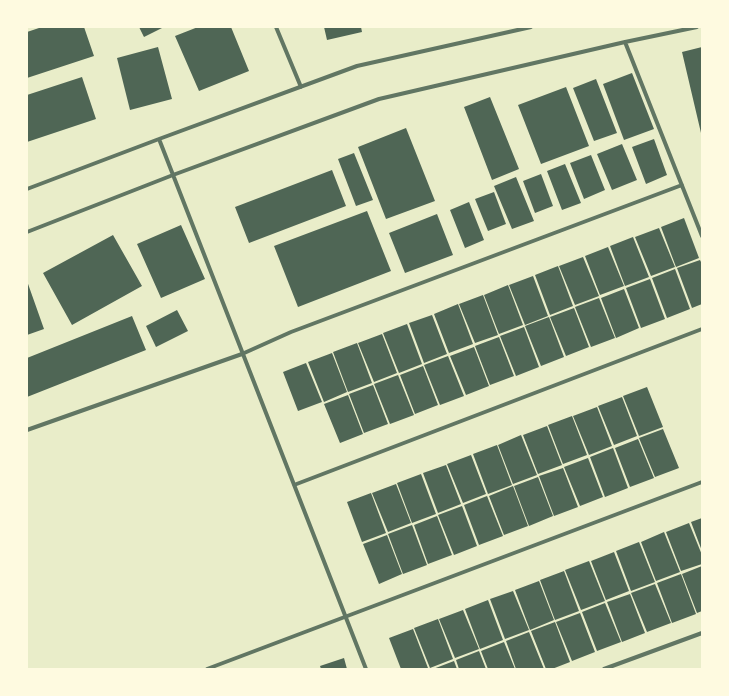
<!DOCTYPE html>
<style>
body{margin:0}
#map{position:relative;width:729px;height:696px;overflow:hidden;background:#e9edc9;font-family:"Open Sans",sans-serif}
canvas{display:block}
.frame{position:absolute;inset:0;border:28px solid #fefae0;pointer-events:none}
</style>
<div id="map">
<canvas width="729" height="696"></canvas>
<div class="frame"></div>
</div>
<script>
const ctx = document.querySelector('canvas').getContext('2d');
ctx.lineJoin = 'round';
function paint(path, color) { ctx.fillStyle = color; ctx.fill(path, 'evenodd'); }
function strokePath(path, color, width, dash) { ctx.strokeStyle = color; ctx.lineWidth = width; ctx.lineCap = dash ? 'butt' : 'round'; ctx.setLineDash(dash || []); ctx.stroke(path); }
paint(new Path2D(`
 M42,27H84L94,56L27,78V32Z
 M139,27H164L144,37Z
 M198,27H231L249,71L199,91L175,36Z
 M324,27H361L362,32L327,40Z
 M158,47L172,99L130,110L117,58Z
 M702,47V133H701L682,52Z
 M632,73L654,129L624,140L603,84Z
 M82,77L96,119L27,142V95Z
 M596,79L617,133L594,141L573,88Z
 M566,87L589,146L541,164L518,105Z
 M490,97L519,169L492,180L464,107Z
 M406,128L435,201L386,219L358,147Z
 M654,139L667,175L646,184L632,147Z
 M622,144L637,180L612,190L597,154Z
 M354,153L373,200L356,206L338,159Z
 M591,155L605,190L584,199L570,163Z
 M565,164L581,203L562,210L547,171Z
 M332,170L346,206L249,243L235,207Z
 M541,174L553,206L535,213L523,181Z
 M516,177L534,221L512,229L494,186Z
 M494,192L506,224L488,231L475,199Z
 M469,202L484,240L465,248L450,210Z
 M367,211L391,271L298,307L274,246Z
 M437,214L453,255L405,273L389,233Z
 M684,218L699,258L676,267L661,227Z
 M181,225L205,279L161,298L137,244Z
 M659,228L675,267L651,276L635,237Z
 M113,235L142,286L72,325L43,273Z
 M633,237L649,277L625,286L610,246Z
 M608,247L624,286L600,295L585,256Z
 M583,257L599,296L575,305L559,266Z
 M700,260L702,264V304L692,308L677,268Z
 M558,266L573,306L550,315L535,275Z
 M675,269L690,309L667,318L652,278Z
 M533,276L548,316L525,325L509,285Z
 M650,279L665,319L641,328L626,288Z
 M27,281L44,329L27,335Z
 M508,285L523,325L499,334L484,295Z
 M624,289L639,328L616,338L601,298Z
 M483,295L498,335L475,343L459,304Z
 M599,298L615,338L591,347L575,307Z
 M458,304L473,344L449,353L434,314Z
 M574,308L589,347L566,356L550,317Z
 M177,310L188,331L156,347L146,326Z
 M432,315L447,354L424,363L409,323Z
 M132,316L146,350L27,397V358Z
 M549,317L564,357L541,366L525,326Z
 M407,324L422,364L399,373L383,333Z
 M524,327L539,367L516,376L500,336Z
 M382,334L397,373L374,382L358,343Z
 M499,337L514,376L490,385L475,346Z
 M357,343L372,383L348,392L333,352Z
 M474,347L489,386L466,395L450,356Z
 M332,353L347,392L324,402L308,362Z
 M448,356L464,396L440,405L424,365Z
 M306,363L322,402L298,411L283,372Z
 M423,366L438,405L415,414L400,375Z
 M398,375L414,415L390,424L374,384Z
 M373,385L388,424L364,433L349,394Z
 M647,387L663,427L639,436L623,396Z
 M348,395L363,434L340,443L324,404Z
 M622,397L637,436L614,445L598,406Z
 M597,407L612,446L589,455L573,416Z
 M572,416L587,455L563,464L548,425Z
 M547,426L562,465L538,474L523,435Z
 M663,429L679,468L655,477L639,438Z
 M521,435L537,475L513,484L498,445Z
 M638,439L654,478L630,487L615,448Z
 M497,445L512,485L488,494L473,454Z
 M613,448L628,488L605,497L590,457Z
 M471,455L486,494L463,503L447,464Z
 M588,458L603,497L580,506L564,467Z
 M446,465L461,504L438,513L423,473Z
 M563,468L578,507L554,516L539,476Z
 M421,474L436,514L412,523L397,483Z
 M538,477L553,516L529,526L514,486Z
 M396,484L411,523L388,532L372,493Z
 M513,486L528,526L504,535L489,496Z
 M371,493L386,533L362,542L347,502Z
 M487,496L503,536L479,545L464,505Z
 M462,506L477,546L454,555L438,515Z
 M437,516L452,555L428,564L414,525Z
 M702,518V551L691,522Z
 M689,523L702,555V564L681,571L666,532Z
 M412,525L427,565L403,574L388,534Z
 M664,532L680,572L656,581L641,542Z
 M387,535L402,574L379,584L363,544Z
 M639,542L655,582L631,591L616,551Z
 M614,552L629,591L606,600L591,561Z
 M589,561L605,601L581,610L565,570Z
 M702,566V611L697,613L682,574Z
 M564,571L579,611L555,620L540,580Z
 M681,574L696,614L672,623L657,583Z
 M539,581L554,620L530,630L515,590Z
 M655,584L671,623L647,632L631,593Z
 M513,591L529,630L505,639L490,599Z
 M630,594L645,633L622,642L607,602Z
 M488,600L503,640L480,649L465,609Z
 M605,603L621,642L597,651L582,612Z
 M463,610L479,649L455,658L439,619Z
 M580,613L595,652L572,661L556,622Z
 M438,619L453,659L430,668L414,628Z
 M555,622L570,662L552,669H546L531,631Z
 M413,629L428,668L427,669H401L389,638Z
 M529,632L544,669H516L506,641Z
 M504,642L515,669H488L481,651Z
 M479,651L486,669H459L456,660Z
 M344,658L347,669H321L320,666Z
 M454,661L457,669H433Z`), '#4f6655');
strokePath(new Path2D(`
 M276,27L301,87
 M625,42L702,236
 M159,139L366,669
 M27,189L159,139L357,66L531,27
 M27,232L173,175L379,99L625,42L697,27
 M27,430L242,354L291,332L682,185
 M294,485L702,329
 M207,669L702,482
 M604,669L702,633`), '#617663', 4);
</script>
